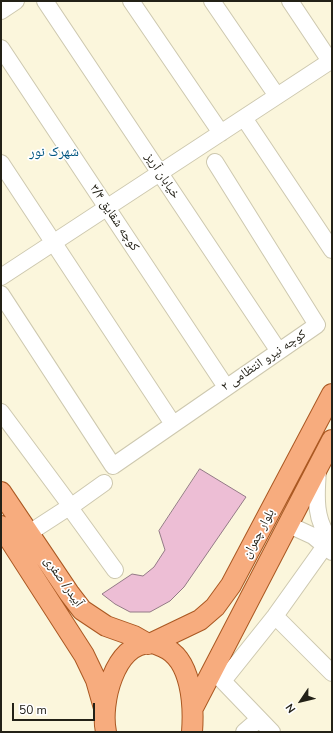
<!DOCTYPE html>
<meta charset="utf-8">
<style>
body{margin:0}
#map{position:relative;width:333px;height:733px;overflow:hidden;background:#fbf6dc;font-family:"Nunito Sans",sans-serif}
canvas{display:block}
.frame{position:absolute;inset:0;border:2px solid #232117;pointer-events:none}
.north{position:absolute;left:281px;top:681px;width:40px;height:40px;-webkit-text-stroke:3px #fff;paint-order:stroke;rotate:235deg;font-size:11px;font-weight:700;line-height:16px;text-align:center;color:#232117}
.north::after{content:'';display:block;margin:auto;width:14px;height:18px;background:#232117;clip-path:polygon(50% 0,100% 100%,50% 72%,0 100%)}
.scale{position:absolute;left:12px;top:703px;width:83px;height:18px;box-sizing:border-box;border:2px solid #232117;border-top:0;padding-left:5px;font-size:12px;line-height:14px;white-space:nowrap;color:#232117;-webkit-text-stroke:3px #fff;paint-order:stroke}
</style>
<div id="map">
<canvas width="333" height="733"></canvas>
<div class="frame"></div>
<div class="north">N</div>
<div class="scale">50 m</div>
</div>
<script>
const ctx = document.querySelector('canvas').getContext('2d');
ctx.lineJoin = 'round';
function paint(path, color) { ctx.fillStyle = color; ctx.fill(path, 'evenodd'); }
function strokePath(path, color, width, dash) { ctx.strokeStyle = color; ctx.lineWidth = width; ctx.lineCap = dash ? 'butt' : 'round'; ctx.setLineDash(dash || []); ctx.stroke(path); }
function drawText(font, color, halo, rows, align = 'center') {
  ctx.font = font + ' "Nunito Sans","Noto Naskh Arabic",sans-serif'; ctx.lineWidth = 3.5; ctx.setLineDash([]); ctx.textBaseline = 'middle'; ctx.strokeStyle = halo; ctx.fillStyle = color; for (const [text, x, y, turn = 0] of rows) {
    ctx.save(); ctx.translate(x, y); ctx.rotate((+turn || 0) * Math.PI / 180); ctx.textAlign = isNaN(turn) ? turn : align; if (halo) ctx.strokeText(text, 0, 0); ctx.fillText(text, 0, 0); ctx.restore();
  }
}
const building = new Path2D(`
 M200,469L246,497L184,587L170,601L150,612H130L115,604L102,594L132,574L143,576L154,567L165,550L159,531Z`);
paint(building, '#edbed5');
strokePath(building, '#937a86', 1);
const minor = new Path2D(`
 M45,1L278,350
 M131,1L221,133
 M212,1L277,96
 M290,1L330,61
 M1,11L16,1
 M1,48L226,387
 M244,118L332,250
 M1,163L173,424
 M1,277L332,60
 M1,294L113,466L317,325L215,162
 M1,412L67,501
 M318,471C316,495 314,522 332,541
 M76,503L104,483
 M73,512L115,570
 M287,524L313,536L332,552
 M29,533L66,509
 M275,616L332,673
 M220,678L272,732
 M223,681L275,616L330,539
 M244,732L259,719`);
const major = new Path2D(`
 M1,492L69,593L82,610L106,626L134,636L148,644
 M1,526L84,655L96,680L104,708
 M152,643L200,620L215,607L231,585L332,394
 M194,706L332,440
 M106,732C100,704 114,643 151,643C155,643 160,646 163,647C192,659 194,706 192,732`);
strokePath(minor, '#cdc8af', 18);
strokePath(major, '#aa5822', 22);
strokePath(minor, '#fff', 16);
strokePath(major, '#f7ac7e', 20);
drawText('13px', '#232117', '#fff', [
 ["خیابان آریز",162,176,56],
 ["کوچه شقایق ۳/۴",114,218,56],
 ["کوچه نیرو انتظامی ۲",264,361,-34],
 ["بلوار چمران",259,534,-62],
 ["آبیدر/ صفری",63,582,55]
]);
drawText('14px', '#005580', '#fff', [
 ["شهرک نور",54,153]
]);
</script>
